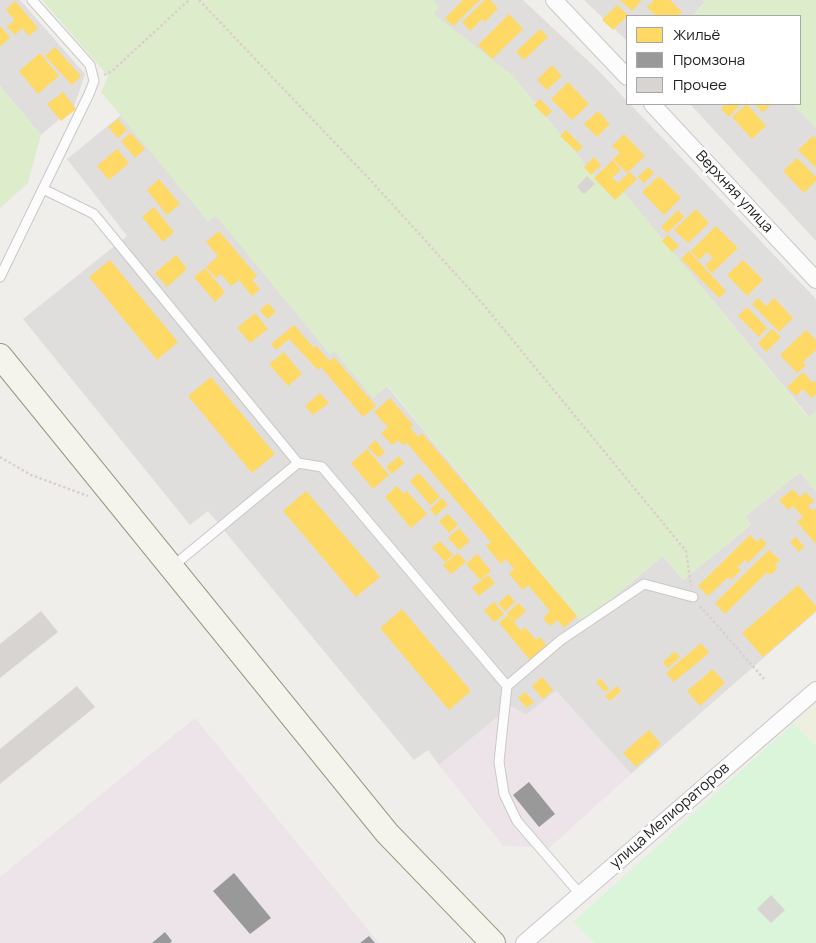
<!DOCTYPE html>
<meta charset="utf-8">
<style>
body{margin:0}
#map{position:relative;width:816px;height:943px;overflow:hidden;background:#f0eeeb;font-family:Manrope,sans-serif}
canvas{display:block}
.legend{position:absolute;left:626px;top:15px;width:175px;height:90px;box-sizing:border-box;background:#fff;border:1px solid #a7a7a7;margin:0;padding:6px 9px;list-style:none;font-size:15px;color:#222}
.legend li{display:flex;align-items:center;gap:10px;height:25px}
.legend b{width:25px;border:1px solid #a7a7a7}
</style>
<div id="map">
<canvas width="816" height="943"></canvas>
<ul class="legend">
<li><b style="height:14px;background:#ffd966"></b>Жильё</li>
<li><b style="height:14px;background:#999"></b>Промзона</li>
<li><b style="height:14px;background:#d7d4d2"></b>Прочее</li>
</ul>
</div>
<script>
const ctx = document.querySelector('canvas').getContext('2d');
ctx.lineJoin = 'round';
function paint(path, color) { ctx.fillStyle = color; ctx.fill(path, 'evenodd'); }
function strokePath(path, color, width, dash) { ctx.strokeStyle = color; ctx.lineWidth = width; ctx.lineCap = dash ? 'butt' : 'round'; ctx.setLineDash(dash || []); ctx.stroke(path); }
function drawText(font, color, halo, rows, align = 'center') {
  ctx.font = font + ' Manrope,sans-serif'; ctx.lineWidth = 5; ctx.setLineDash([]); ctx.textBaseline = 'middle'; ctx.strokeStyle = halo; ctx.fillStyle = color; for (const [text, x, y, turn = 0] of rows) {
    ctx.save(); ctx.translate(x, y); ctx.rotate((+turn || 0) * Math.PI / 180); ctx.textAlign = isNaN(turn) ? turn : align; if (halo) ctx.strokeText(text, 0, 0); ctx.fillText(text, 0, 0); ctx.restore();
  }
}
paint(new Path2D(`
 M0,0H20L85,74L74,107L41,135L0,86Z
 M433,0H523L600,72L627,101V104H630L816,299V411L809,417L624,193L614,200L512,75L433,14Z
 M584,0H702L705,2L693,15L694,16H627V41Z
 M690,104H792L816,127V241Z
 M121,115L208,221L216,215L330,354L334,350L373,398L387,386L582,623L663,556L683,580L751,525L745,517L800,472L816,492V612L631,774L556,691L526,715L511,706L439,765L428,750L414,760L208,511L190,525L23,319L127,236L67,159Z`), '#dfdedc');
paint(new Path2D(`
 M556,691L631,774L549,848L503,846L439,765L511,706L526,715Z
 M195,718L379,943H0V877Z`), '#ede4e9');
paint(new Path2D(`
 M816,705V746L794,723Z`), '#efefdf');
paint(new Path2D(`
 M42,0H433L439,6L434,14L512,75L614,200L624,192L808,417L816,411V492L800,472L745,517L751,525L683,580L663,556L582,623L388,386L373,398L334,351L330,354L216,216L208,221L101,92L108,76Z
 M702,0H816V127L792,104H800V16H694L693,15L705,3Z
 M0,86L41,135L28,183L0,208Z`), '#ddeccb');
paint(new Path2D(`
 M794,723L816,746V943H595L573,922Z`), '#daf5da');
paint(new Path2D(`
 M463,0H480L453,26L445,18Z
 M485,0H490L498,8L485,22L482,19L470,31L462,22Z
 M620,0H642L632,11Z
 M654,0H670L682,12L678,16H656L647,7Z
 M15,1L38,28L29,36L22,28L15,35L7,26L15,20L6,10Z
 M617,5L628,15L613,30L602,20Z
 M509,14L523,29L492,59L478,45Z
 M0,26L10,37L0,47Z
 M540,29L548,37L524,60L516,52Z
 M55,47L81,76L72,85L45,56Z
 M40,53L59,76L38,94L19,71Z
 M552,65L562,76L547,90L537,80Z
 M568,82L589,104L572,120L551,99Z
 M63,92L76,109L61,121L47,104Z
 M540,99L552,111L546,117L534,105Z
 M725,104H741L729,117L721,109Z
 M747,104L766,126L752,139L732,117Z
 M754,104H772L763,112Z
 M598,111L610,124L597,137L584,124Z
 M118,119L127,130L118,138L108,127Z
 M566,130L583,147L577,152L560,136Z
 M131,133L145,149L135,158L121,141Z
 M624,134L645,156L627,173L613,159L620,153L612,146Z
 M813,136L816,139V168L798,150Z
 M117,149L129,163L109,180L97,166Z
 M594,157L601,165L591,175L584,167Z
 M797,158L816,177V181L804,193L783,171Z
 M613,160L621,169L612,178L618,183L630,172L637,179L615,200L594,178Z
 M648,167L654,173L644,183L638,177Z
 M659,176L681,198L664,215L642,192Z
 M159,179L180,204L167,215L147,190Z
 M154,207L174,232L163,242L142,217Z
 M696,209L709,223L688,243L674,230Z
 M678,210L684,217L667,233L661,227Z
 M716,226L738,248L712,273L705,265L713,258L707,252L699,260L691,251Z
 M219,231L257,276L252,280L260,289L252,296L239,280L231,286L221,274L216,278L206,267L218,256L206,242Z
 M668,235L679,246L672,252L662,241Z
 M689,251L726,291L719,298L681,259Z
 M176,255L187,269L167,287L155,273Z
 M110,260L178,342L157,360L89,277Z
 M743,260L763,280L747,296L727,275Z
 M205,268L225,292L215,302L194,277Z
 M758,298L766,306L774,298L793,318L779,332L752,304Z
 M268,303L276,312L267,319L260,310Z
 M747,307L767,328L759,337L738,316Z
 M255,313L268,329L250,343L237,328Z
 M294,325L314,348L317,346L329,361L334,357L376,406L363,417L321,367L318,370L289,339L276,350L271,344Z
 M772,329L781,337L766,352L758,343Z
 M806,330L816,340V350L803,362L806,365L797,373L780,355Z
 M284,352L302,374L288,386L269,364Z
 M803,372L813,383L816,380V394L812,398L803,389L796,396L787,387Z
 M211,377L275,454L252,473L188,396Z
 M320,393L329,403L313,415L305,406Z
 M390,398L413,425L410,427L418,437L422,433L577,616L564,628L557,620L550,626L543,618L550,611L528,585L523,590L509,574L514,569L506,559L501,564L486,546L491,542L407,443L403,445L398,440L392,445L381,433L388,427L374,412Z
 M375,440L385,452L378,458L368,447Z
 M367,449L389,475L373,489L351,463Z
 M399,456L404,463L392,474L386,467Z
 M419,473L440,497L430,505L410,481Z
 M397,486L404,494L407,491L427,514L411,528L385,497Z
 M793,489L800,497L806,492L814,501L808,506L813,511L816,508V544L797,522L803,517L793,506L788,510L779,500Z
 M306,491L380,577L356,597L283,511Z
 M442,498L448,505L435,516L430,509Z
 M448,514L458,525L449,533L439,521Z
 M459,528L470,541L459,550L448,538Z
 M750,535L757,542L761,538L767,544L748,563L745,560L737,567L741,570L731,580L728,577L708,596L698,586Z
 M796,537L804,547L799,552L790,542Z
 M440,541L453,555L445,562L432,547Z
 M769,550L780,560L775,565L778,568L770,575L767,572L725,614L715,603Z
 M458,553L466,562L451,574L443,565Z
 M477,554L491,571L480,580L466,564Z
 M488,575L495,583L479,596L472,588Z
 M798,585L816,606V611L763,657L742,633Z
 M509,594L515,602L505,611L498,603Z
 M494,602L504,614L494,622L484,610Z
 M519,603L526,611L514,622L507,613Z
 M402,609L471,691L449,710L380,628Z
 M508,615L521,631L525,627L536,640L540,637L547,646L530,660L499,623Z
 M701,643L709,653L674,682L666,673Z
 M675,651L680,657L668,668L663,662Z
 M713,669L725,683L700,706L687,691Z
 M542,677L553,690L543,699L532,686Z
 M600,678L609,689L605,692L596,682Z
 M617,686L621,691L610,701L605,696Z
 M525,692L534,702L527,708L518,698Z
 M649,730L661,744L636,767L623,753Z`), '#ffd966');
paint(new Path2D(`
 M529,782L555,814L539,827L513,795Z
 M234,873L271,918L250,934L213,891Z
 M165,932L172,941L170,943H152Z
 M369,936L375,943H360Z`), '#999');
paint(new Path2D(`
 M587,176L595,184L584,194L577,187Z
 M41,611L58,632L0,678V644Z
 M77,686L95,707L0,784V749Z
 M771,895L785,910L771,923L757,909Z`), '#d7d4d2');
const lane = new Path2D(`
 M43,189L94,214L298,463L322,467L507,686L499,762L504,794L517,821L580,894
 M0,277L89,94L94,81L90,65L32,0
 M173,566L298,463
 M507,686L561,640L644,584L693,597`);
const street = new Path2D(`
 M554,0L627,77
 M652,104L816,280
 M524,943L816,690`);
const secondary = new Path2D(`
 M0,356L387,833L493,943`);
strokePath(lane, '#c9c8c7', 11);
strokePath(street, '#c9c8c7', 18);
strokePath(secondary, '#999a82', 26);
strokePath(new Path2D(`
 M199,0L373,183L483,304L686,551L691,586
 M104,75L112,71L189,0
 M0,457L31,475L88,496
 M700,606L764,679`), '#dccecd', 2.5, [2.5, 2.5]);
strokePath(lane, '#fdfcfc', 9);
strokePath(street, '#fdfcfc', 16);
strokePath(secondary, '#f4f4ed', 24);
drawText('15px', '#222', '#fff', [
 ["Верхняя улица",734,192,47],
 ["улица Мелиораторов",670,816,-41]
]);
</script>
